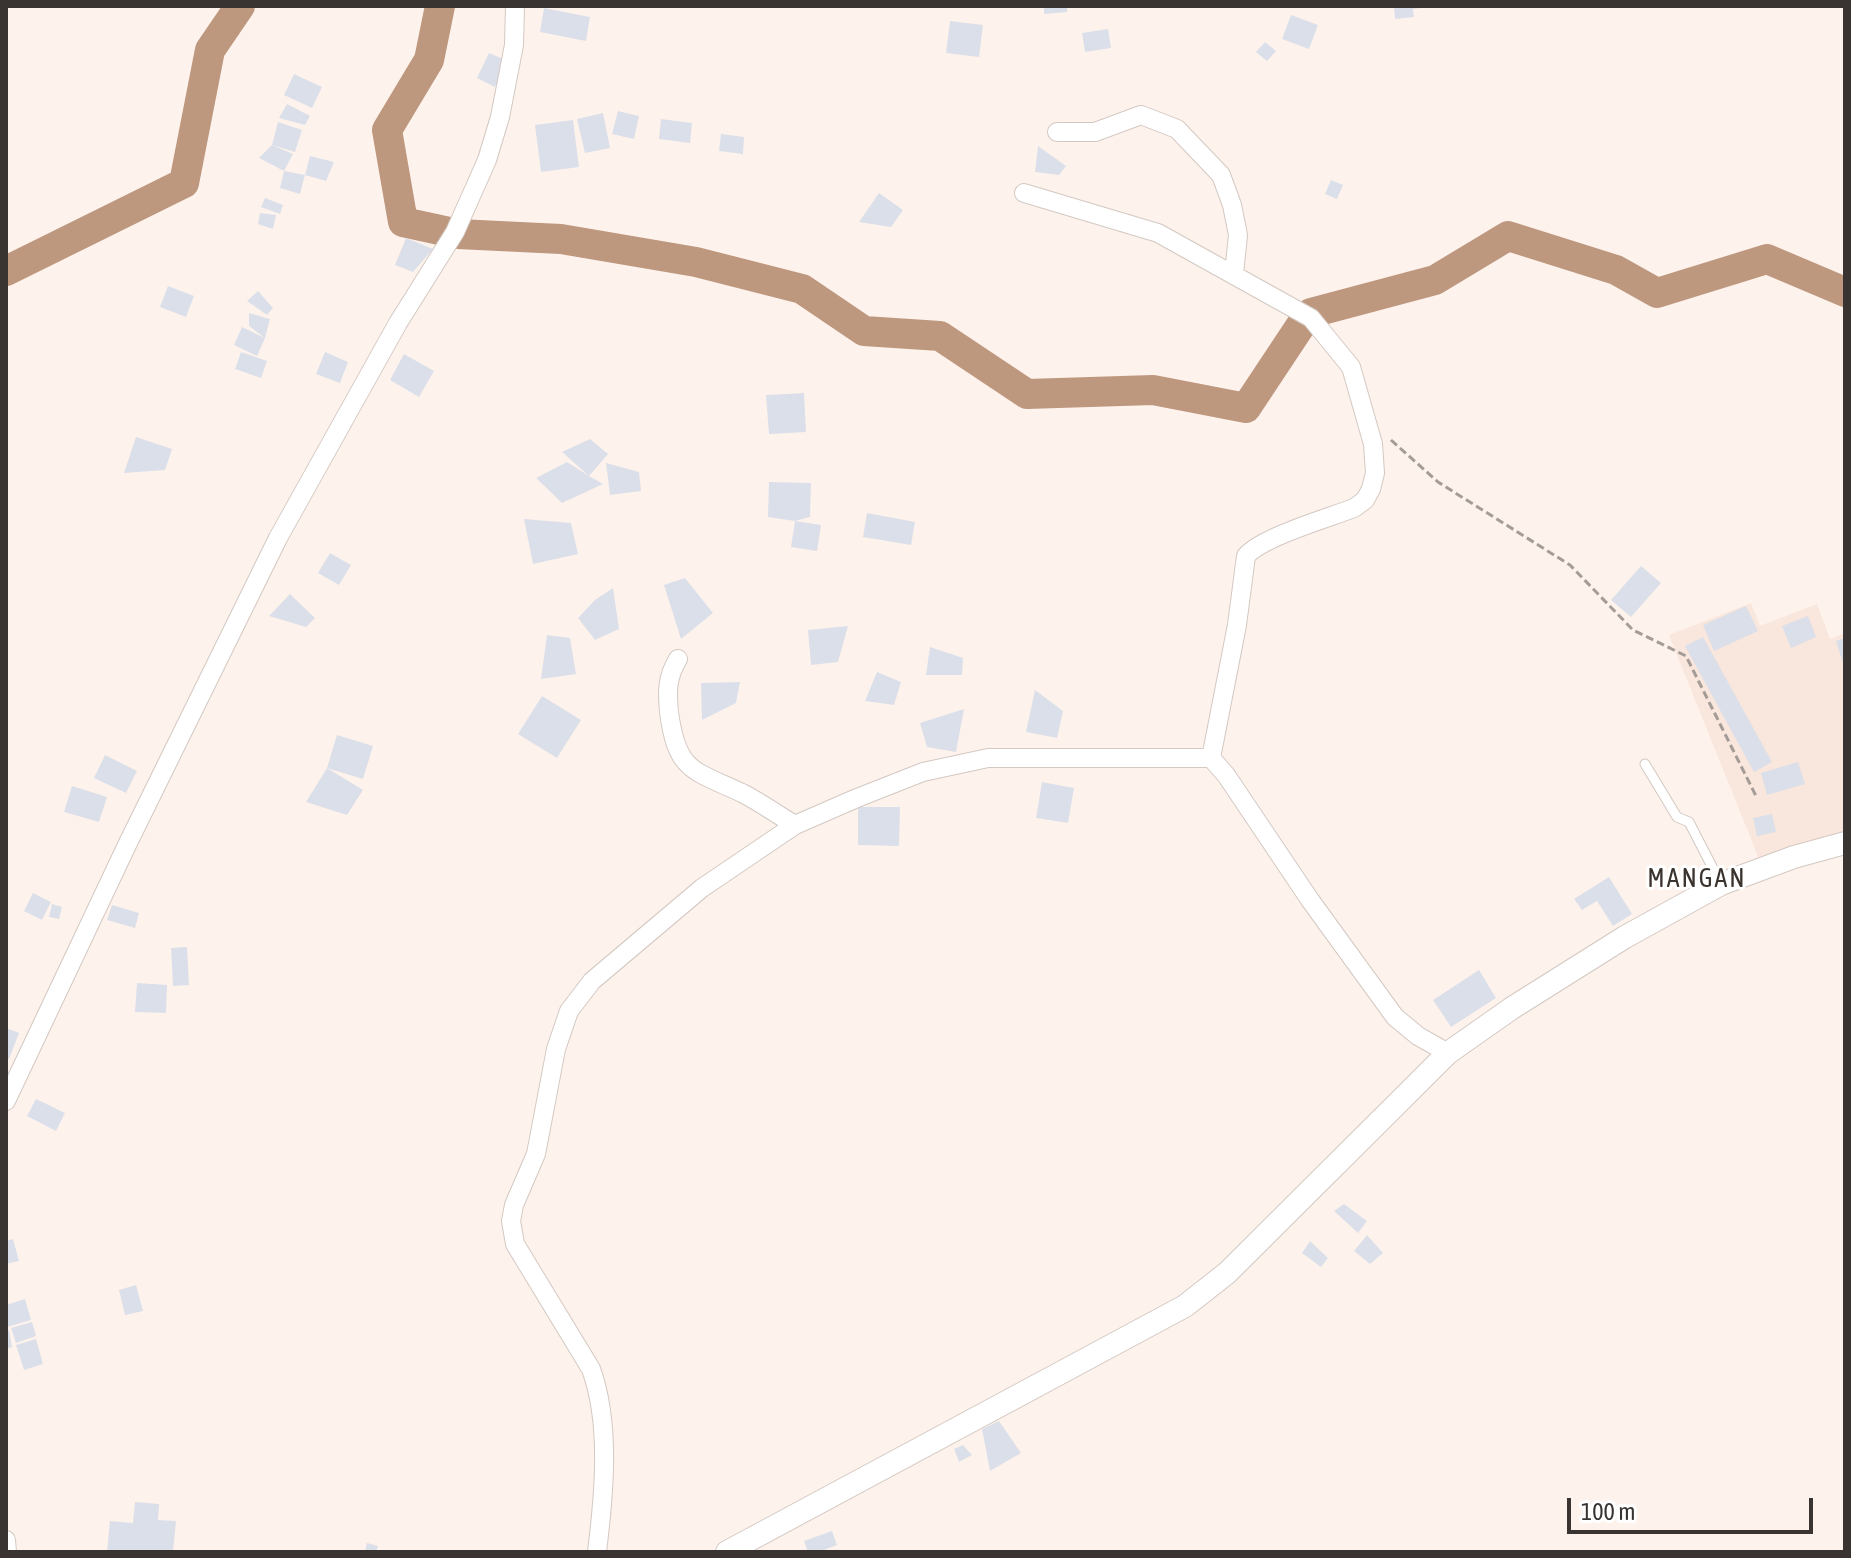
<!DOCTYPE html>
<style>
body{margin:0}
#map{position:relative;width:1851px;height:1558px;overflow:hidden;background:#fef3ec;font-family:"Asap Condensed",sans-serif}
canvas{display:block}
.frame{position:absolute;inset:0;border:8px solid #393432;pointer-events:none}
.scale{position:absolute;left:1567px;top:1498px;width:246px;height:36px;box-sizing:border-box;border:4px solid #393432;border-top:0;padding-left:10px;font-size:24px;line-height:28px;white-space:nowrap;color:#393432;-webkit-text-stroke:6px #fff;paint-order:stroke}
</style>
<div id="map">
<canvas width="1851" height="1558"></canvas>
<div class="frame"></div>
<div class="scale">100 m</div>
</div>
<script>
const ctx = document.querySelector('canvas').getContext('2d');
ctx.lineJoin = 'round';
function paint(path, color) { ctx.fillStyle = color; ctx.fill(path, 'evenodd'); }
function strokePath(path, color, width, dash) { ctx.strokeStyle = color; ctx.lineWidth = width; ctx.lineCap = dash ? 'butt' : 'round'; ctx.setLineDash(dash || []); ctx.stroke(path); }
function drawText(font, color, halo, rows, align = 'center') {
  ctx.font = font + ' "Asap Condensed",sans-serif'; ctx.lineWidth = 6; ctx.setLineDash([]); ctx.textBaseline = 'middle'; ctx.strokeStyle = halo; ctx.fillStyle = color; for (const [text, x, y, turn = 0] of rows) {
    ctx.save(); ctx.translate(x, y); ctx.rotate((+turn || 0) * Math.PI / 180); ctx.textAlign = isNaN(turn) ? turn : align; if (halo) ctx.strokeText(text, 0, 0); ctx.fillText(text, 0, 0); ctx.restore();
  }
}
paint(new Path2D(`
 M1751,603L1760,626L1817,604L1830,639L1845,633V835L1759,859L1669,635Z`), '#f9e6dc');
strokePath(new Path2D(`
 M440,6L429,60L387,130L403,222L449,232
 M458,234L561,239L696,262L802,289L864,331L940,336L1027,394L1153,390L1246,408L1305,319
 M6,271L184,183L210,50L240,6
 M1311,313L1435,280L1508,236L1616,270L1657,293L1767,259L1845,292`), '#be977f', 30);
paint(new Path2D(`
 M1044,6H1067V12L1044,14Z
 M1394,6H1422V8L1413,9L1414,17L1395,19Z
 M544,8L590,17L586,41L540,32Z
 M1291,15L1318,25L1309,49L1282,39Z
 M950,21L983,25L979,57L946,53Z
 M1108,29L1111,48L1085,52L1082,33Z
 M1265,42L1276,51L1267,61L1256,52Z
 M489,53L508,61L495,87L477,78Z
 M294,74L322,87L312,108L284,95Z
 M287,104L310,116L305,125L279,118Z
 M618,111L639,116L634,139L612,134Z
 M603,113L610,148L585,153L577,119Z
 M661,119L692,123L690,143L659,139Z
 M573,120L579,167L541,172L535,125Z
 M278,122L302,130L295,152L272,145Z
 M721,134L744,137L743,154L719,151Z
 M272,145L293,154L284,171L259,158Z
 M1038,146L1066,166L1059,175L1035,172Z
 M310,156L334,162L326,181L305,175Z
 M284,171L305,175L300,194L280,188Z
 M1331,180L1343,185L1337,199L1325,194Z
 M879,193L903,210L891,227L859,222Z
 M265,198L283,205L280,214L261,207Z
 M260,213L276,215L273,229L258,224Z
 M406,238L433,249L413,272L395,265Z
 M168,286L194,296L186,317L160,307Z
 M258,291L273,308L267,315L247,301Z
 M249,313L270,319L265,338L249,326Z
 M242,327L265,338L257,356L234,345Z
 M241,352L267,361L261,378L235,369Z
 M325,352L348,362L340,383L316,374Z
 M404,354L434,371L419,397L390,380Z
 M804,393L806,432L769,434L766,395Z
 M136,437L172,449L165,470L124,473Z
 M590,439L608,454L589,476L562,452Z
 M567,462L589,476L603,484L562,503L536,478Z
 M606,463L639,472L641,491L610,495Z
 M769,482L811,483L810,517L795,521L768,517Z
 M867,513L915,522L911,545L863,537Z
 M524,519L571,523L578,554L533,564Z
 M795,521L821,525L817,551L791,547Z
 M330,553L351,565L339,585L318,573Z
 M1641,566L1661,583L1631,617L1611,600Z
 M685,578L713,613L681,639L664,585Z
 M613,588L619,629L595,640L578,618L595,600Z
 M290,594L315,618L306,627L269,616Z
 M1746,606L1758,631L1714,651L1703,625Z
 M1808,616L1816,637L1791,648L1782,626Z
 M848,626L838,662L811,665L808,630Z
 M547,635L570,638L576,674L541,679Z
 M1703,637L1772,762L1754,772L1685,646Z
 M1845,638V665L1844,666L1836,641Z
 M930,647L963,658L962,675H926Z
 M877,672L901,682L894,705L865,701Z
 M740,682L736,703L702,720L701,683Z
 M1035,690L1063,711L1057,738L1026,732Z
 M542,696L581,720L557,758L518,734Z
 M964,709L956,752L927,747L920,723Z
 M337,735L373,746L363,779L327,768Z
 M105,755L137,771L126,793L94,778Z
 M1798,762L1805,784L1767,795L1761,773Z
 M327,768L363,790L347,815L306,802Z
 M1042,782L1074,788L1068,823L1036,818Z
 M72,786L107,797L99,822L64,812Z
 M858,807H900L899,846L858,845Z
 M1772,814L1776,832L1757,836L1753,818Z
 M1609,877L1632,914L1613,926L1597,901L1582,910L1574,899Z
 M33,893L51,902L42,920L24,911Z
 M52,904L62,907L59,919L49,917Z
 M112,905L139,913L135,928L107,920Z
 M187,947L189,985L173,986L171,948Z
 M1479,970L1496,998L1451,1027L1433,1000Z
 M137,983L167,985L166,1013L135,1012Z
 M6,1028L19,1033L9,1059L6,1058Z
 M36,1099L65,1113L56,1131L27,1116Z
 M1344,1204L1367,1221L1358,1233L1334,1211Z
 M1367,1235L1383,1253L1370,1264L1354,1251Z
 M13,1239L19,1261L6,1264V1241Z
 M1310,1241L1328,1258L1321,1267L1302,1253Z
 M136,1285L143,1311L125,1315L119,1290Z
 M25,1299L31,1320L7,1327L6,1305Z
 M32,1322L36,1336L16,1343L11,1328Z
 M9,1330L12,1347L6,1349V1331Z
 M36,1339L43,1364L24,1370L16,1345Z
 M999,1421L1021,1453L990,1471L982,1429Z
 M963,1445L972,1455L959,1462L954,1449Z
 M135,1502L159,1504L158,1520L176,1521L173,1552H107L110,1521L133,1523Z
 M832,1531L837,1545L819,1552H808L804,1541Z
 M367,1543L378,1546L376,1552H365Z`), '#dbdfe9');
const service = new Path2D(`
 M1645,764L1677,817L1689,822L1721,884`);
const minor = new Path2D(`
 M1057,132H1095L1141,115L1177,129L1221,175L1232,205L1238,235L1234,274
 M1024,193L1158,233L1311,318L1351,367L1373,444L1375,473L1371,489L1365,500L1354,508C1328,518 1262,537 1246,556L1237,625L1211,758
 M678,659C667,677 667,691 669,712C677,772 693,770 742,793C760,802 778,815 795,825
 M6,1101L127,845L278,538L398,323L455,232L487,160L500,117L514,45L515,6
 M6,1540L7,1552
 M597,1552C604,1495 611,1424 591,1369L515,1244L511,1221L514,1205L536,1154L556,1049L569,1011L592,981L702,888L795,825L857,798L923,772L988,758H1211L1226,775L1310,900L1395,1017L1418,1036L1448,1053`);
const tertiary = new Path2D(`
 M727,1552L1185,1306L1227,1273L1448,1053L1512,1008L1625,937L1721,884L1794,857L1845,843`);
strokePath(service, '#d3c8c2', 11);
strokePath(minor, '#d3c8c2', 20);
strokePath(tertiary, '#d3c8c2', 24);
strokePath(new Path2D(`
 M1391,440L1438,482L1570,565L1633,630L1686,656L1757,798`), '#a49c97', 3, [8, 4]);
strokePath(service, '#fff', 9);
strokePath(minor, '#fff', 18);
strokePath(tertiary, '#fff', 22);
ctx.letterSpacing = '2px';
drawText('26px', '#3b332d', '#fff', [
 ["MANGAN",1697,879]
]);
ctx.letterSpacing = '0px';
</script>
